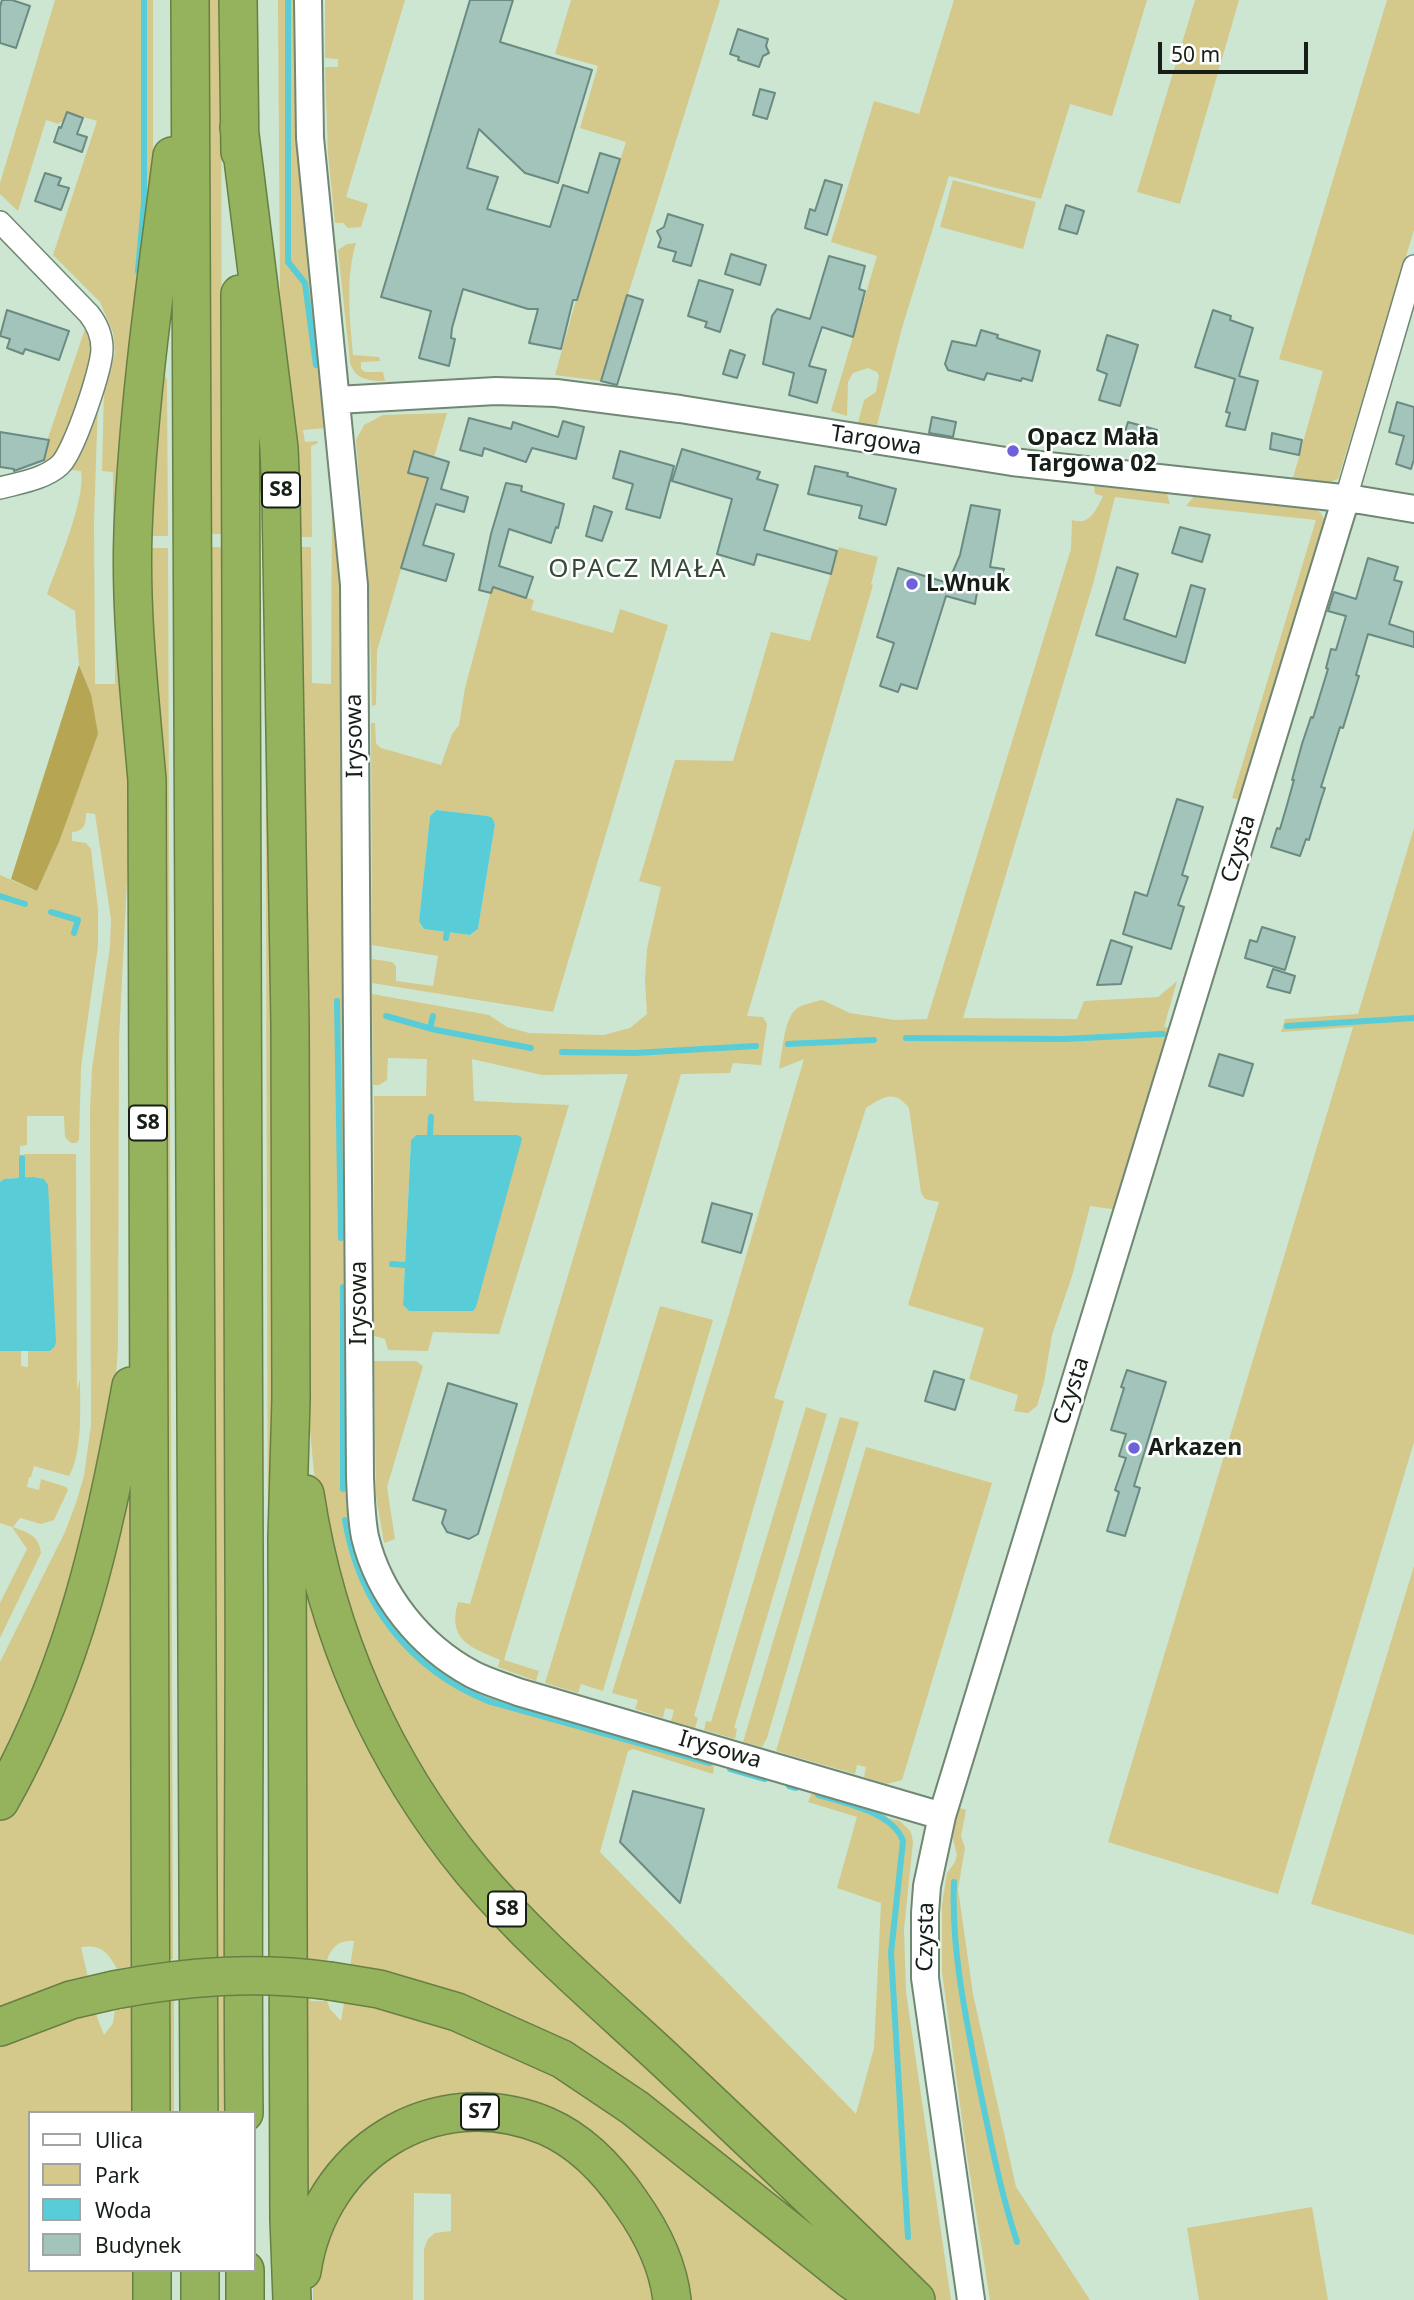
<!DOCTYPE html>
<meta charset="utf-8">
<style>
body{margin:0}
#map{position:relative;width:1414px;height:2300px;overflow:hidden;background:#cde6d2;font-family:"Noto Sans",sans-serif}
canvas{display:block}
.legend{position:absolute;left:28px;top:2111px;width:228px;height:161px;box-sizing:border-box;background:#fff;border:2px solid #a1a5a2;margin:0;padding:9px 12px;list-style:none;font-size:21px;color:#151e17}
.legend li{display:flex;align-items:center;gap:14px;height:35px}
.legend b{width:35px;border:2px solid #a1a5a2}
.scale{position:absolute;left:1158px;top:42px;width:150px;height:32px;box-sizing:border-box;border:4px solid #151e17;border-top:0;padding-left:9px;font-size:21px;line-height:24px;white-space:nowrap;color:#151e17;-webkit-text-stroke:5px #fff;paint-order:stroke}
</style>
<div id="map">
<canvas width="1414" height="2300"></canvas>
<ul class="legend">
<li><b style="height:9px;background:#fff"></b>Ulica</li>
<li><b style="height:19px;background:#d4c88a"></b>Park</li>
<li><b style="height:19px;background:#58cdd8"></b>Woda</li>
<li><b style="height:19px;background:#a2c4bb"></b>Budynek</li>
</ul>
<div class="scale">50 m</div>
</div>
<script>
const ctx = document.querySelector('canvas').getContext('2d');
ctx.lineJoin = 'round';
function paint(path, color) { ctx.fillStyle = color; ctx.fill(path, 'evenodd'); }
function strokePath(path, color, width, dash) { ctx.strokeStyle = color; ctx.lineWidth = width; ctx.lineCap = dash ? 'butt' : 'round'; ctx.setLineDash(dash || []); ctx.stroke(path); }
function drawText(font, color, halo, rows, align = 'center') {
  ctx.font = font + ' "Noto Sans",sans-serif'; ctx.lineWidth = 5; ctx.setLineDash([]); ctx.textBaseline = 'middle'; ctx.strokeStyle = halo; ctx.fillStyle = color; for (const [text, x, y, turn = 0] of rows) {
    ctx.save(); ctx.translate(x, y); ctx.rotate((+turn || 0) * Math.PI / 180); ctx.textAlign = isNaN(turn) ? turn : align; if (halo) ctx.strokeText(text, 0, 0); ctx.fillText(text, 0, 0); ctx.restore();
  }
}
paint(new Path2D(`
 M55,0H153V182L121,536L113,537V472L102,471L104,391L115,353L113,332L100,302L53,255L97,121L67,112L63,122H60L59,124L46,120L18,211L0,194V183Z
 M209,0H221L222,534H210Z
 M278,0H298L331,442H327L325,428L303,430L305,442L317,441L318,443L311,446L312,537H295L294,426L280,294Z
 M325,0H405L346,197L368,204L361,227L348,228L343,223H335L328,154L325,67H338V59L325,58Z
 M571,0H720L601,381L555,375L576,300L626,142L580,128L598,66L555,54Z
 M954,0H1147L1112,116L1070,104L1041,199L949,176L902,328L877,425L858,423L864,400L876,392L879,376L877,372L868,368L853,373L848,382L847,416L831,411L877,256L831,242L874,101L919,114Z
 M1195,0H1239L1180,204L1137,192Z
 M1387,0H1414V230L1338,479L1330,482L1293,478L1323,371L1279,359Z
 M953,180L1036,202L1023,249L940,227Z
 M356,243C345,279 350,319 353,355L379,357L380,361L361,362V369L365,372H383L385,381C369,381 355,380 350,362L338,250L347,244Z
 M87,323L95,346L67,445L43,468L47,441Z
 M165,375L167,380L168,536H147L148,494Z
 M98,401L94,521L95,684H115V548L128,779V862L119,1039L118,1346L115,1393L80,1578L0,1773V1662L65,1532L76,1503L84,1476L91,1425L90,1109L92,1068L110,947L111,919L95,814L86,813C86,825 84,831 72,832V841L86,843L91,849L98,910V946L81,1067L79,1140L76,1143H71L65,1137L64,1116H27V1145L20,1146V1178L4,1179L0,1182V875L37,891L59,842L63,827L91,694L79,665L75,611L47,594C57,566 86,499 81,471L72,470L59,475Z
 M447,413L377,651L376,705L372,706L369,592L356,440L364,425L383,415Z
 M328,454L345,577L350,1489L413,1641L714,1763L713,1774L633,1749L628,1751L600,1852L856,2114L874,2048L881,1903L837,1888L857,1817L808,1802L812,1793L818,1789L881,1808L888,1818L900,1821L911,1832L913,1842L904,1929L906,1992L951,2300H935L538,1925L465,1844L363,1669L316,1492L310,1431L295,547H311L312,683L331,684L332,505Z
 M1094,486L1167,494L1170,504L1115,497L1093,584L963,1018L1077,1019L1084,1001L1158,997L1177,981L1164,1027L1174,1028L1119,1210L1090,1206L1072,1276L1052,1335L1044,1382L1037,1406L1028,1413L1014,1411L1018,1395L969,1379L984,1328L908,1305L939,1202L925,1199L921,1193L909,1108C894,1089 883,1097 866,1108L774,1398L784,1401L694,1716L698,1718L695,1728L671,1721L674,1710L665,1708L663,1718L635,1709L638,1700L612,1693L726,1324L804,1059L779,1069C782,1054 784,1019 796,1009C803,1004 814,1002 822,1000L850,1013L895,1020L927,1019L1071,549L1072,520C1090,526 1096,510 1103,496L1095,494Z
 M1194,496L1313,508L1321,513L1327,525L1245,801L1232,798L1316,520L1186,506Z
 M211,547H222L228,1956L215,1957Z
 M265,547H275L280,1956H269Z
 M839,547L878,557L871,584L873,585L747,1016L763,1017L767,1024L761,1065L733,1063L730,1073L681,1074L504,1660L539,1671L536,1681L498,1667L500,1660C470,1647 447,1640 458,1602L470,1604L628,1074L542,1075L472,1059L474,1101L569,1105L499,1334L433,1332L428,1351L388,1350L385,1339L374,1336V1096H426L427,1059L388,1058L387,1080L379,1085H373L372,994L489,1015L507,1027L529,1033L604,1035L630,1028L647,1014L645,980L647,949L661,887L639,881L675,760L733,761L771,632L810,641ZM416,1135H516L473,1311H409L403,1305L411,1140Z
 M148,548H168L173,1959L162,1961Z
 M492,587L534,600L531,610L613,633L620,609L668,625L553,1012L372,983V959L392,962L396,966V981L433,986L438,956L372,945L371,723H375L376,744L381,748L441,765L452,734L459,725L465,688ZM436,810L488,816L495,824L478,929L471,935L424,929L419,923L430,816Z
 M1414,828V1442L1278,1894L1108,1842L1353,1027L1281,1032L1285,1019L1358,1014Z
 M24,1154H76L77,1390L80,1379C80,1406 83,1452 69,1476L34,1466L31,1477H29L27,1487L39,1490L41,1479L66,1487L68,1490L54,1520L41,1524L20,1518L13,1527C28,1533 39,1535 41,1553L0,1638V1603L27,1549L12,1527L0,1523V1351H21V1366L28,1367V1351L50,1350L32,1177L25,1178Z
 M660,1306L713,1320L603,1691L581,1684L578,1693L545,1683Z
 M374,1361H416L423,1366L387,1487L395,1539L384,1543L376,1496Z
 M806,1407L827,1414L734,1728L737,1729L735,1739L704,1730L706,1721L711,1722Z
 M840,1417L859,1422L767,1738L762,1747L743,1742Z
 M866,1447L992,1483L902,1780L886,1784L864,1777L866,1767L857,1765L855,1774L776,1751Z
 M131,1462L133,1966L117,1969C108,1952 101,1944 81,1947L88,1978L41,1991L0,2008V1816Z
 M303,1536L379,1749L873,2274C838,2246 803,2219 768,2191C691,2128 614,2065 523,2021C469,1995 408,1983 350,1967L354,1941C340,1939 330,1948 327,1961L300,1958Z
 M1414,1566V1935L1311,1904Z
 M960,1808L966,1810L961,1836L965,1848L958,1889L973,1994L1016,2187L1090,2300H990L967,2156L942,1972V1904L947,1873L955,1862L957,1855L952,1835Z
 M215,1993H228V2113H216Z
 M300,1995L309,1996L311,2001H327L330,2009L341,2021L345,1997L399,2007L557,2072L862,2300H683L617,2168L450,2104L306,2216Z
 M174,1997V2113H163V1999Z
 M133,2004V2113H30V2270H134V2300H0V2042L27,2030L95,2012L104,2035L113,2023L115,2010H122L123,2006Z
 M488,2125L558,2146L625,2212L660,2300H424V2249L428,2239L435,2233L451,2231V2194L414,2193L413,2300H313V2285L336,2204L407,2139Z
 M1312,2207L1328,2300H1199L1187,2228Z`), '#d4c88a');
paint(new Path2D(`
 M79,665L91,694L98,734L59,842L37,891L11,879Z`), '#b6a653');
paint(new Path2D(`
 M436,810L488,816L492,818L495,824L478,929L470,935L424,929L419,922L430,816Z
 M416,1135H517L521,1137L522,1139L476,1307L473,1311H409L403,1305L411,1140Z
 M32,1177L44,1179L48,1185L56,1341L55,1346L50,1351H0V1182L4,1179Z`), '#58cdd8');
strokePath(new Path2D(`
 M288,0V262L305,283L316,365
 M138,271L144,203V0
 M0,896L25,904
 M51,912L78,920L74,933
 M446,938L447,932
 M337,1001L341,1238
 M386,1016L436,1030L531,1048
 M1287,1026L1414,1018
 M430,1028L433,1016
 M906,1038L1064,1039L1163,1034
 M810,1043L874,1040
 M788,1044L808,1043
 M738,1047L756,1046
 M562,1052L635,1053L737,1047
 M430,1135L431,1117
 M22,1178V1158
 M392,1264L404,1265
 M343,1287V1489
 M345,1520C359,1603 409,1669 488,1701L710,1763
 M730,1769L765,1779
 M789,1786L796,1788
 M818,1795C844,1803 893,1812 903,1841L891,1953L908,2237
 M954,1882C951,1950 966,2018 979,2085C990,2138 1000,2190 1017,2242`), '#58cdd8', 6);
const building = new Path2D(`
 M2,0H12L30,6L16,48L0,43V7Z
 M470,0H513L500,42L592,70L558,183L525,173L479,129L467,168L498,177L487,209L550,227L563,185L588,193L600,153L620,159L577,300H573L561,349L529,343L538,309H528L463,289L452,328L451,338L455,339L449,366L419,358L431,311L381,297Z
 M738,29L768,39L766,46L769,53L763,56L759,67L738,60L739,57L730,54Z
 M760,89L775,93L767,119L753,115Z
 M67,112L83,118L77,134L87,137L82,152L54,142L59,127L61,128Z
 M45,173L61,178L58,185L69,188L61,210L35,201Z
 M825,180L842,185L827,235L805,228L810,209L815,211Z
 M1066,205L1084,211L1077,234L1059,229Z
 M668,214L703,225L691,266L673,261L676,252L658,247L661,239L657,231L664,227Z
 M731,254L766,265L760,285L725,274Z
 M829,256L865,266L859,289L865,291L853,337L822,327L809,366L826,370L817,403L789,395L794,373L763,364L772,316L777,309L810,319Z
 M699,280L733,290L720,332L705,327L707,322L688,316Z
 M627,295L643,300L617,385L601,381Z
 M7,310L69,331L59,360L25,349L23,354L7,348L10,339L0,336Z
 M1213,310L1231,316L1230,320L1253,328L1239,376L1258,381L1245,430L1226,426L1230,413L1226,412L1235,379L1195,367Z
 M981,330L998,335L997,338L1040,351L1032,381L1022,378L1021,381L987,373L984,380L948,370L945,364L952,341L976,346Z
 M1107,335L1138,345L1120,406L1099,400L1107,374L1097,370Z
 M730,350L745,355L737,378L723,374Z
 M1397,402L1414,407V459L1411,469L1396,464L1404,436L1389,432Z
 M932,417L956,422L953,437L929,433Z
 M469,418L511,429L513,422L558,437L563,421L584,427L576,459L532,448L526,462L484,448L482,456L460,450Z
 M1128,422L1157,430L1152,446L1123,438Z
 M0,432L49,440L44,460L14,471V469L0,467Z
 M1272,433L1302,440L1299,455L1270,449Z
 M682,449L760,472L757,479L778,485L764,530L837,551L831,574L757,554L754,565L717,554L732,499L672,481Z
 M414,451L449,462L441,489L468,497L464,512L436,504L423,545L454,554L446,581L401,568L428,478L408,473Z
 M620,451L674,466L660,518L626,509L633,484L613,478Z
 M815,466L848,473L847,476L896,489L886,525L859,518L862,506L808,494Z
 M506,483L522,486L521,491L564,504L558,528L556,527L551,543L509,529L499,566L533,577L526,598L493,587L491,593L479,590L491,534Z
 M971,505L1000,510L990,567L1004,569L997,591L978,587L975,604L946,596L917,689L901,684L898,692L880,686L894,643L877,637L898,568L948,583L960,555Z
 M594,506L612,512L602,541L586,536Z
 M1180,527L1210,535L1202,562L1172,553Z
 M1368,558L1398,567L1394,580L1402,582L1389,624L1414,632V647L1368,634L1356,675L1359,676L1343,728L1340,727L1321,787L1325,788L1321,800L1309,840L1306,839L1300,856L1271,847L1277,828L1280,829L1287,805L1294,780H1292L1302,744L1311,717L1313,718L1328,669L1326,668L1331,649L1336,650L1346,616L1328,611L1334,592L1356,599Z
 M1117,567L1138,574L1124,619L1176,637L1191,585L1205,589L1185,663L1096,635Z
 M1177,799L1203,807L1182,875L1188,877L1178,905L1184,907L1171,949L1123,934L1135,892L1147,896Z
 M1262,927L1295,937L1285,970L1245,958L1250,940L1257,942Z
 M1111,940L1132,947L1121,984L1097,985Z
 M1273,969L1295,976L1290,993L1267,987Z
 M1219,1054L1253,1064L1243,1096L1209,1086Z
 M712,1203L752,1214L741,1253L702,1242Z
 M1127,1370L1166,1382L1134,1486L1140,1488L1125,1536L1107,1531L1119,1492L1115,1490L1126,1458L1119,1456L1126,1434L1111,1430L1124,1388L1121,1387Z
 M934,1371L964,1380L955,1410L925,1401Z
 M448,1383L517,1404L478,1534L469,1539L447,1532L442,1523L446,1510L413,1500Z
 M633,1791L704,1809L680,1903L620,1842Z`);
paint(building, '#a2c4bb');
strokePath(building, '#6a8a82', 2);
const minor = new Path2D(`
 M0,222L89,314C97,324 102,336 102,349C102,368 74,452 60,465C45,479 19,483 0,488
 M1346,498L1414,266`);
const tertiary = new Path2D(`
 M308,0L310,138L354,585L360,1477C361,1497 361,1517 365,1537C379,1595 420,1646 472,1674C487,1682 503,1686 518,1692L942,1816
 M337,400L496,391L556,393L680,409L1012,462L1360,500L1414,509
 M971,2300L925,1978V1913L927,1886L942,1816L1346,498`);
const motorway = new Path2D(`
 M190,0L199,2113
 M238,0L240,152
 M239,127L279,448L281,497L290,1024L291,1399L287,1538L288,1920L289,2219L292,2300
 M240,294C241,714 243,1135 244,1555C245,1741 242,1927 244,2113
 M305,1494C326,1633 382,1762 472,1871C528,1938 596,1996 660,2055C746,2136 832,2217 916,2300
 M0,1801C74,1670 105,1532 131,1386
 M330,1981L379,1989L457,2012L562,2059L635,2108L850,2279L880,2300
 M0,2027L71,2000L114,1990
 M151,2113L147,780C140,698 130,614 133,531C138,405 156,281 172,156
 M152,2270V2300
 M200,2270V2300
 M245,2270V2300
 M302,2271C319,2155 433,2079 546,2126C581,2141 610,2172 631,2203C651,2231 668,2265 672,2300`);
strokePath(minor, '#708774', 24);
strokePath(tertiary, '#708774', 30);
strokePath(motorway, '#687f44', 40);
strokePath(minor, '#fff', 21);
strokePath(tertiary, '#fff', 26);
strokePath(motorway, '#95b35c', 37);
const motorwayBridge = new Path2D(`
 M114,1990C188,1976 255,1971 330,1981`);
strokePath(motorwayBridge, '#687f44', 40, []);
strokePath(motorwayBridge, '#95b35c', 37);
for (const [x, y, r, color] of [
 [1013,451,7,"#6d62dc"],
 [912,584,7,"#6d62dc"],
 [1134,1448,7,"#6d62dc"]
]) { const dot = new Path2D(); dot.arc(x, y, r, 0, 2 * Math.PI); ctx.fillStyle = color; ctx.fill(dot); strokePath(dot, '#fff', 2.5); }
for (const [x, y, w] of [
 [281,490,38],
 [148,1123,38],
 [507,1909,38],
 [480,2112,38]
]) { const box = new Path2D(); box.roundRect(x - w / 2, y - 17.5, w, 35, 5); ctx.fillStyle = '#fff'; ctx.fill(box); strokePath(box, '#151e17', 2); }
drawText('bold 21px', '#151e17', null, [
 ["S8",281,490],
 ["S8",148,1123],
 ["S8",507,1909],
 ["S7",480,2112]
]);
drawText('bold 23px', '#151e17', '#fff', [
 ["Opacz Mała",1027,438],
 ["Targowa 02",1027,464],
 ["L.Wnuk",926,584],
 ["Arkazen",1148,1448]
], 'left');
drawText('23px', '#151e17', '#fff', [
 ["Targowa",876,441,9],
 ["Irysowa",355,736,-91],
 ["Czysta",1239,849,-73],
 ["Irysowa",359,1303,-90],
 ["Czysta",1072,1391,-72],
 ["Irysowa",720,1750,16],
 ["Czysta",926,1937,-89]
]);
ctx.letterSpacing = '2px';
drawText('26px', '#354a39', '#fff', [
 ["OPACZ MAŁA",638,570]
]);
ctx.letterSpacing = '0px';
</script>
